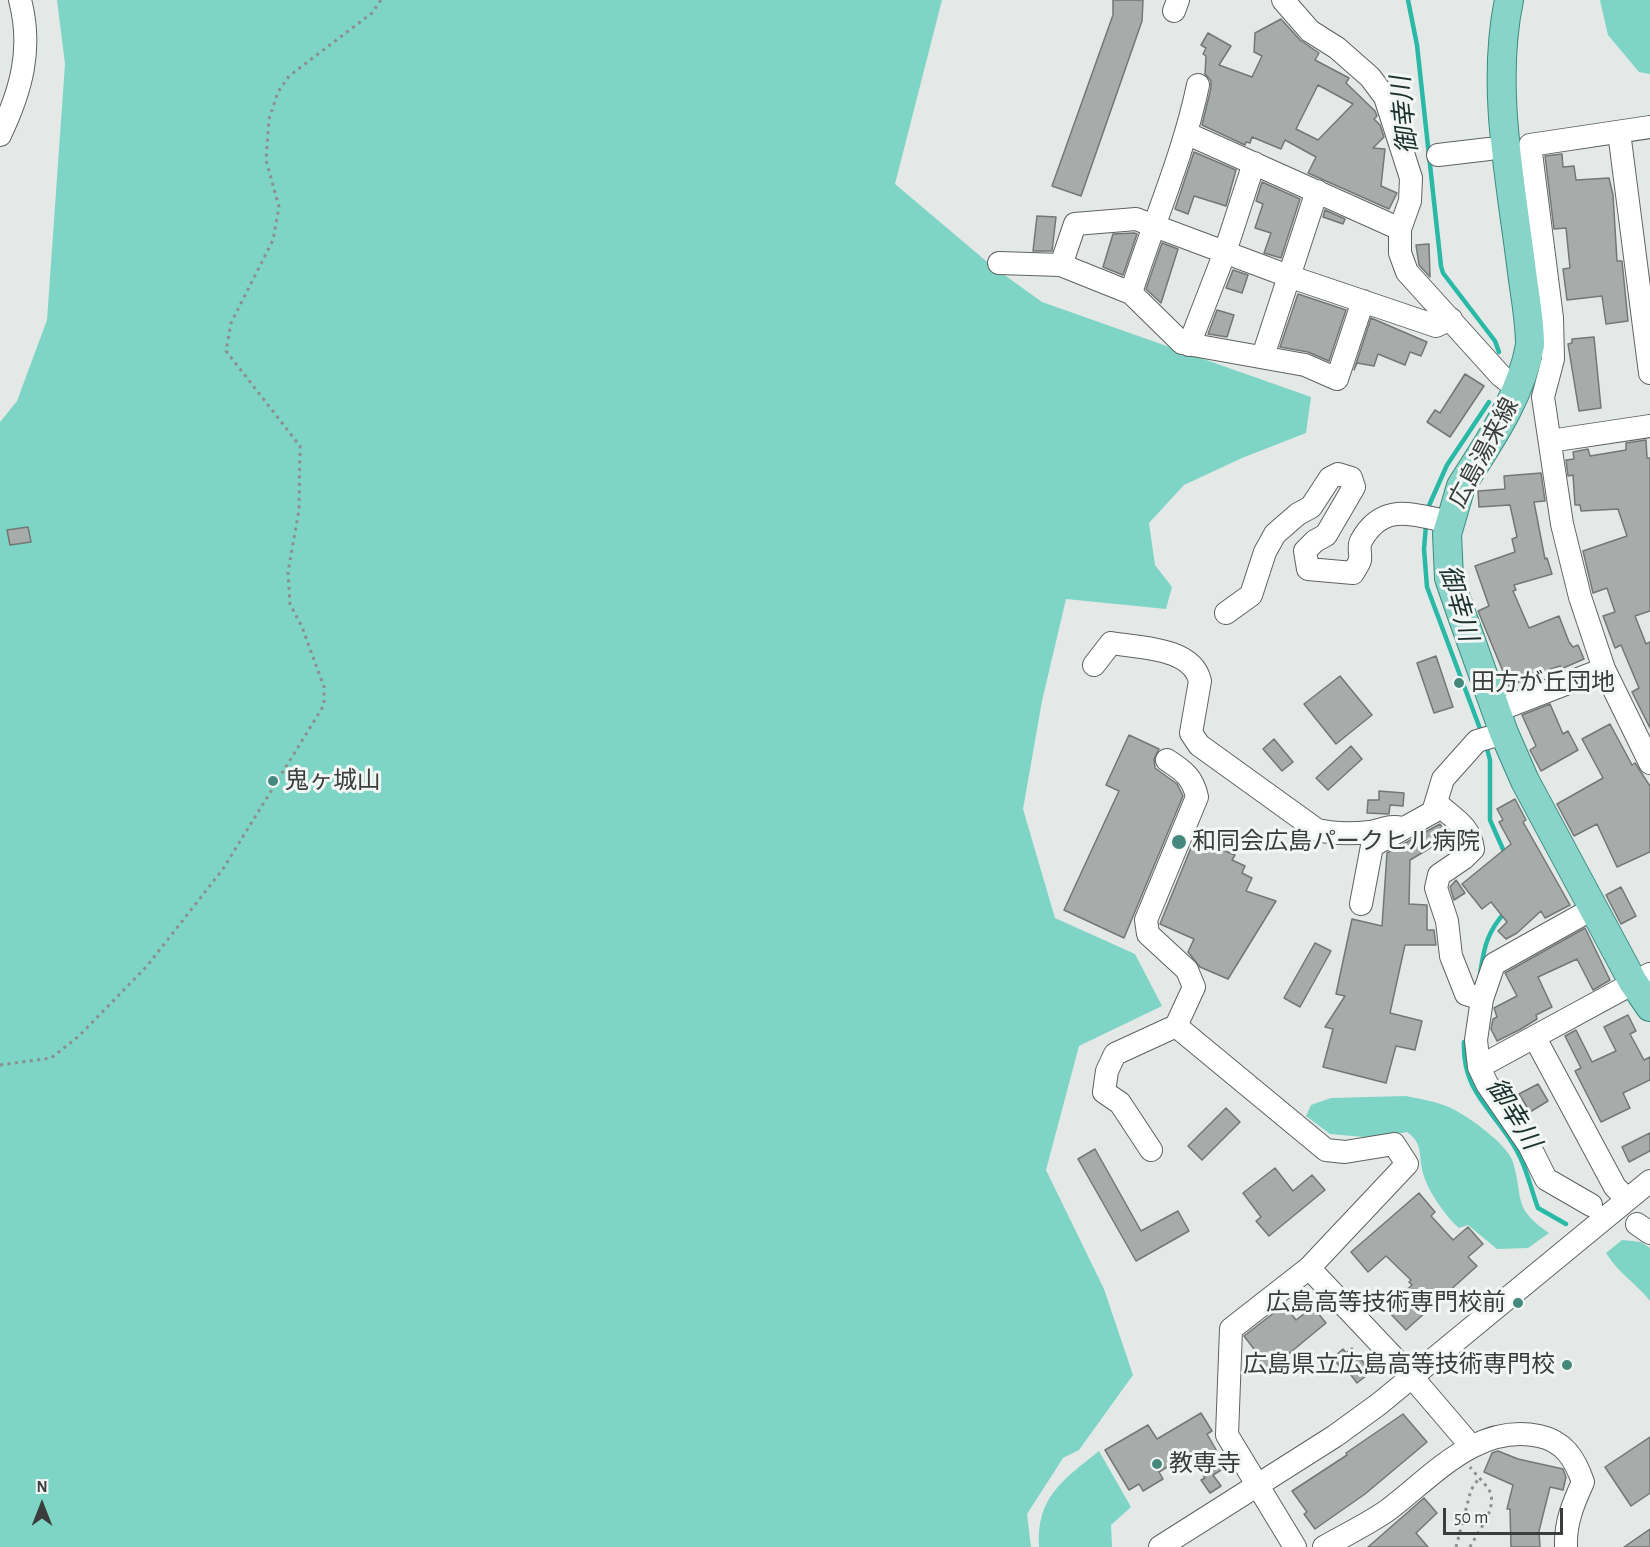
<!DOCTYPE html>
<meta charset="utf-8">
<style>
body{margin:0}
#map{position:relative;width:1650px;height:1547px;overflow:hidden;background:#e4e9e8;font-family:"Alegreya Sans",sans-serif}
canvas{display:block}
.north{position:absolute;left:12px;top:1475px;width:60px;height:60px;-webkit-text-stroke:4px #f2f7f5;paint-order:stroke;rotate:0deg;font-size:16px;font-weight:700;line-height:24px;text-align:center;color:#3b3d3d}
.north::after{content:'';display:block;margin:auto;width:21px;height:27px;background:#3b3d3d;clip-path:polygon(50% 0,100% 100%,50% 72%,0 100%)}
.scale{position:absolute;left:1443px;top:1508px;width:120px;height:27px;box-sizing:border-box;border:3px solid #3b3d3d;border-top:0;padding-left:8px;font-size:18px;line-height:21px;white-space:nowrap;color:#3b3d3d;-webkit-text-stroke:4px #f2f7f5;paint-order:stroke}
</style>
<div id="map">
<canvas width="1650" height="1547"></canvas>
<div class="north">N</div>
<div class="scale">50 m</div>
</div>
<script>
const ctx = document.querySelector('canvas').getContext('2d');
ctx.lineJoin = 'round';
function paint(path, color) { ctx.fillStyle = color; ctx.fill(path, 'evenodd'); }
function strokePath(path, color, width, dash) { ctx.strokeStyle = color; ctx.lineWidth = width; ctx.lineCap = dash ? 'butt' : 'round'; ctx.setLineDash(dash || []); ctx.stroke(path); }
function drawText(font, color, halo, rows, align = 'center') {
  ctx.font = font + ' "Alegreya Sans","Noto Sans JP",sans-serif'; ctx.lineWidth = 6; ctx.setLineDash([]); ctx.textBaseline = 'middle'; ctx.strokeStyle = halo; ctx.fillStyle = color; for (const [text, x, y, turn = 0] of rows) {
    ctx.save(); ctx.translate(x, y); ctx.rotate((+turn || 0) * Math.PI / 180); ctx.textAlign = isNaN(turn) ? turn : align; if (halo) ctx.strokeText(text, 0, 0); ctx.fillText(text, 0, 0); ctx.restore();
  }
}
paint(new Path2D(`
 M57,0H942L895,184L992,266L1042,302L1311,397L1306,433L1242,458L1184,485L1149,523L1155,565L1172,587L1166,609L1066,599L1042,701L1023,809L1055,918L1135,954L1162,1006L1079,1046L1046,1170L1104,1289L1133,1375L1079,1450L1063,1458L1027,1514L1031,1547H0V422L17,401L47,320L65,64Z
 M1600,0H1650V74L1639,72L1608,35Z
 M1406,1096C1421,1099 1438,1102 1451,1108C1468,1116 1507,1144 1513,1162C1524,1200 1512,1207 1549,1233L1528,1248L1497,1249L1468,1225L1459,1228C1445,1216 1425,1187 1422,1169C1419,1152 1422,1143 1407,1132L1376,1138L1330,1134L1306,1116L1311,1105L1331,1098Z
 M1622,1240L1641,1242L1650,1248V1301C1635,1282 1619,1274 1606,1253Z
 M1099,1451L1131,1507L1111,1525L1112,1547H1039C1036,1497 1063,1480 1099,1451Z`), '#7ed5c5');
strokePath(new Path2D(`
 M1408,0L1417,45L1441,266L1443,273L1495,341L1499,352
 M1427,510L1447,465L1489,402
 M1426,525L1424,549L1427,587L1482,734
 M1486,745L1490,760V820L1506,856
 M1480,974C1484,947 1487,932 1506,911
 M1464,1042C1462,1094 1495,1110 1517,1151C1527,1168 1531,1190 1538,1208L1566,1224`), '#2ab9a6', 4.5);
const building = new Path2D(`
 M1113,0H1143L1142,21L1081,196L1052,186L1113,15Z
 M1281,19L1300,40L1319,53L1315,60L1349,78L1346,83L1375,111L1377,116L1374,119L1380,125L1384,137L1373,148L1385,149L1381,186L1397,193L1389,209L1308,173L1316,157L1285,140L1281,149L1252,137L1250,143L1246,142L1245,145L1202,125L1211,88V81L1205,74L1206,56L1203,54L1206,48L1201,45L1208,33L1231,46L1219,65L1252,77L1262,56L1254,52L1255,33ZM1318,85L1353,104L1318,140L1296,129Z
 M1194,152L1236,170L1226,206L1194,196L1188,214L1175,209Z
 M1562,154L1563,167L1574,166L1576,180L1609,178L1613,195L1617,261H1622L1628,321L1606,324L1602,296L1567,300L1563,269L1570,268L1566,228L1554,229L1545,156Z
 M1262,182L1300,199L1281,258L1264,253L1271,233L1255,228L1263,204L1256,201Z
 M1325,210L1345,219L1343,224L1323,217Z
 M1037,216L1056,217L1052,251H1033Z
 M1134,233L1137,234L1123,275L1103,267L1113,234Z
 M1162,243L1178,249L1161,303L1146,289Z
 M1429,244L1430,277L1419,265L1416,245Z
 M1233,270L1248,275L1242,293L1226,288Z
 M1298,294L1346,310L1329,361L1308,352L1280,347Z
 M1217,310L1234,315L1227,337L1208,334Z
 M1371,318L1427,342L1421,356L1410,352L1405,365L1378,354L1374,366L1357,363L1354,370Z
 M1594,337L1601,408L1579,411L1568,344L1572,343V339Z
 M1465,374L1484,386L1450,437L1427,422L1435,410L1440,413Z
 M1646,440L1647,458H1650V611L1635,616L1646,644L1650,642V728L1632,692L1639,688L1621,645L1615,648L1603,616L1615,612L1607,588L1593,593L1583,551L1627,536L1618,509L1581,511L1580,505H1575L1573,475L1568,476L1566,460L1574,459L1573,452L1588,449L1590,456L1626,450V443Z
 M1541,473L1545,501L1534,502L1545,559L1547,558L1552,574L1514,585L1516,590L1513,591L1529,628L1559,616L1569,642L1573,647L1578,645L1584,659L1561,669L1560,666L1551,669L1509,686L1478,611L1489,606L1475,566L1515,552L1512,539L1517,537L1510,505L1479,507L1478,491L1505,489L1504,476Z
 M28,527L31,542L10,545L7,530Z
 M1436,656L1453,707L1434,713L1417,663Z
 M1340,676L1372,715L1336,744L1304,704Z
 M1550,704L1563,734L1568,731L1578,750L1541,771L1530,750L1536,746L1522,715Z
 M1610,724L1632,765L1635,763L1650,786V852L1617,867L1597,824L1574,836L1557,804L1603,778L1582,739Z
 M1129,735L1159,749L1154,759L1155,768L1177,784L1183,796L1124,938L1064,910L1119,791L1106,785Z
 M1274,739L1293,762L1282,771L1263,749Z
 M1351,746L1362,759L1328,790L1316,778Z
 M1379,791L1404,793L1403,806L1390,805L1389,814L1367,813L1368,800H1379Z
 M1515,799L1526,820L1523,822L1570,905L1545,918L1541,911L1517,933L1506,939L1498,931L1507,922L1491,902L1482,909L1462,884L1511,844L1499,822L1503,820L1497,809Z
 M1440,824L1449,837L1410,860L1409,904L1427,905V930H1434L1436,945H1405L1390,1013L1422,1021L1415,1050L1396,1046L1386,1083L1323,1067L1333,1029L1325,1027L1345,996L1336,994L1352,919L1382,926L1387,853Z
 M1197,833L1222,844L1220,849L1235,855L1232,860L1245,866L1242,873L1252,878L1246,891L1276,901L1228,979L1200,967L1188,952L1194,939L1160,924Z
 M1456,880L1465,893L1454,900L1450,887Z
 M1621,887L1636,916L1621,924L1606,895Z
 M1585,928L1610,980L1593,990L1577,959L1538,977L1552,1007L1536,1015L1537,1019L1521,1029L1497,1041L1491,1029L1493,1019L1497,1017L1494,1008L1517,996L1505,973Z
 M1315,943L1331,951L1300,1007L1284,998Z
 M1628,1015L1636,1031L1630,1034L1644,1060L1650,1057V1080L1623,1093L1630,1108L1601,1122L1575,1071L1581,1068L1565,1036L1576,1030L1592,1062L1616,1051L1604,1027Z
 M1538,1084L1548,1101L1530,1112L1519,1094Z
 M1226,1108L1240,1122L1202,1160L1188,1146Z
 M1650,1133V1151L1629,1162L1622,1147Z
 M1095,1149L1141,1231L1178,1211L1189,1231L1136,1261L1078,1159Z
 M1275,1168L1293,1191L1312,1175L1325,1190L1269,1236L1256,1221L1261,1217L1243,1193Z
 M1419,1193L1435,1212L1431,1216L1453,1240L1468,1227L1483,1244L1468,1257L1477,1266L1406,1330L1386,1309L1412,1285L1409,1282L1411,1280L1386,1256L1368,1272L1351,1252Z
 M1284,1305L1296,1320L1313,1307L1326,1323L1263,1375L1250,1359L1257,1353L1244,1336Z
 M1352,1348L1371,1372L1357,1383L1344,1366L1341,1368L1333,1358L1343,1349L1346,1353Z
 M1201,1413L1212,1431L1207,1434L1226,1467L1213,1475L1221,1486L1210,1493L1201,1480L1205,1478L1190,1453L1159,1472L1163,1479L1143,1491L1139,1484L1129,1490L1105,1450L1148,1425L1157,1439Z
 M1403,1414L1427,1442L1365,1494L1315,1529L1304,1514L1307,1512L1292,1491L1347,1455L1346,1453Z
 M1650,1437V1493L1631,1506L1605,1467Z
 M1498,1451L1518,1459L1563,1469L1566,1477L1563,1490L1550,1487L1539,1531L1540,1547H1511L1510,1509H1507L1513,1485L1484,1472L1492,1453Z
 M1424,1498L1437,1513L1416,1533L1428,1547H1368Z
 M1650,1529V1547H1624Z`);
paint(building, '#a7acab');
strokePath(building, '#737776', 1.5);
const minor = new Path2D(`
 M1283,0L1310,31L1337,48L1370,77L1385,97L1411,178L1410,201L1400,229V253L1407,272L1501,376L1518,389
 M1174,11L1178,0
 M1650,127L1530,145L1552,318L1553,359L1543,397L1562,524L1580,597L1604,669L1650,763
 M1619,132L1650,373
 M1188,134L1400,229
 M0,135C21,91 33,49 20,0
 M1438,155L1489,149
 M999,263L1061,265L1131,293L1182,343L1305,365L1337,379L1363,301
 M1061,265L1075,224L1136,219L1291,277L1436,326L1451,319
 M1131,293C1153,223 1183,157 1198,85
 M1189,345L1225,252L1254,163
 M1263,356L1317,191
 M1550,441L1650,426
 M1226,613L1251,595L1265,552L1275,534L1298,514L1311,507L1330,478L1338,474L1351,478L1354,487L1326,535L1315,541L1305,551L1308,569L1353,573C1355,569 1359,564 1360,560C1361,554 1358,547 1361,541C1383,501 1413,515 1450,522
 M1094,665L1111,643C1139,648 1192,647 1200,681L1191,733L1199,745L1317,830C1335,834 1352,834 1370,832C1383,830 1389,825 1402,828
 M1496,711L1604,669
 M1438,804C1453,819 1470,825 1473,849L1464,858L1439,875L1436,888L1447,921L1451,956L1466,994L1482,999
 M1361,904L1372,846L1433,812L1443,779L1477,741L1504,733
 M1176,1026L1326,1150L1345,1152L1394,1144L1407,1164L1309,1268L1231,1329L1227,1435L1295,1547
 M1535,1038L1615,1187L1627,1199
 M1479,1067L1650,974
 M1151,1150L1120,1103L1104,1092L1107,1071L1115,1054L1176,1026L1194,987L1187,970L1148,934L1146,920L1197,797C1193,778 1184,771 1167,760
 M1591,1205L1546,1179L1529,1145L1487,1084L1479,1067L1476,1040L1482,999L1494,964L1594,908
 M1637,1224L1650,1233
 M1309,1268L1412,1377L1471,1446
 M1160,1547L1335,1436L1379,1404L1650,1181
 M1324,1547C1345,1535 1368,1524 1388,1510C1433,1476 1477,1423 1539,1436C1564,1441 1575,1459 1583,1482C1573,1504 1565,1523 1566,1547`);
const major = new Path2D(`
 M1509,0C1491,86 1510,177 1521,264C1524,291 1530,318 1530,345C1521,397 1489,442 1461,486L1447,534L1449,578L1460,610L1504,733L1525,781L1633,982L1650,1007`);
strokePath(minor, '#5e6261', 24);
strokePath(major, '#398c80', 30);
strokePath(new Path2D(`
 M0,1065L51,1058L79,1036L147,966L223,869L324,705V687L302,627L290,604L288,572L299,510L300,446L226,351L231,323L273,240L279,207L266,160L269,119L278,92L289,76L372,13L381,0
 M1456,1547L1471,1490L1479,1478
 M1470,1547C1477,1533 1499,1507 1489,1490C1484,1482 1476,1475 1470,1467`), '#8b8f8e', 3, [3, 4.5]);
strokePath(minor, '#fff', 22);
strokePath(major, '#88d4c8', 28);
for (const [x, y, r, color] of [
 [1459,683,6,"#45897e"],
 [273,781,6,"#45897e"],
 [1179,842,8,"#45897e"],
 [1518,1303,6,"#45897e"],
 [1567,1365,6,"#45897e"],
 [1157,1464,6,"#45897e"]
]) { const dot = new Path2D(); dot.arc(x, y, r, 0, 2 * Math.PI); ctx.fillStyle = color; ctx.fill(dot); strokePath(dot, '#f2f7f5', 2); }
drawText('24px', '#3b3d3d', '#f2f7f5', [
 ["広島湯来線",1484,453,-62]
]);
drawText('24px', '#3b3d3d', '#f2f7f5', [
 ["田方が丘団地",1471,683],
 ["鬼ヶ城山",285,781],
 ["和同会広島パークヒル病院",1192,842],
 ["広島高等技術専門校前",1506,1303,"right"],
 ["広島県立広島高等技術専門校",1555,1365,"right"],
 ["教専寺",1169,1464]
], 'left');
drawText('italic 26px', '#1b312d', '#f2f7f5', [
 ["御幸川",1405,115,-96],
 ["御幸川",1458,603,74],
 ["御幸川",1513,1114,58]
]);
</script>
